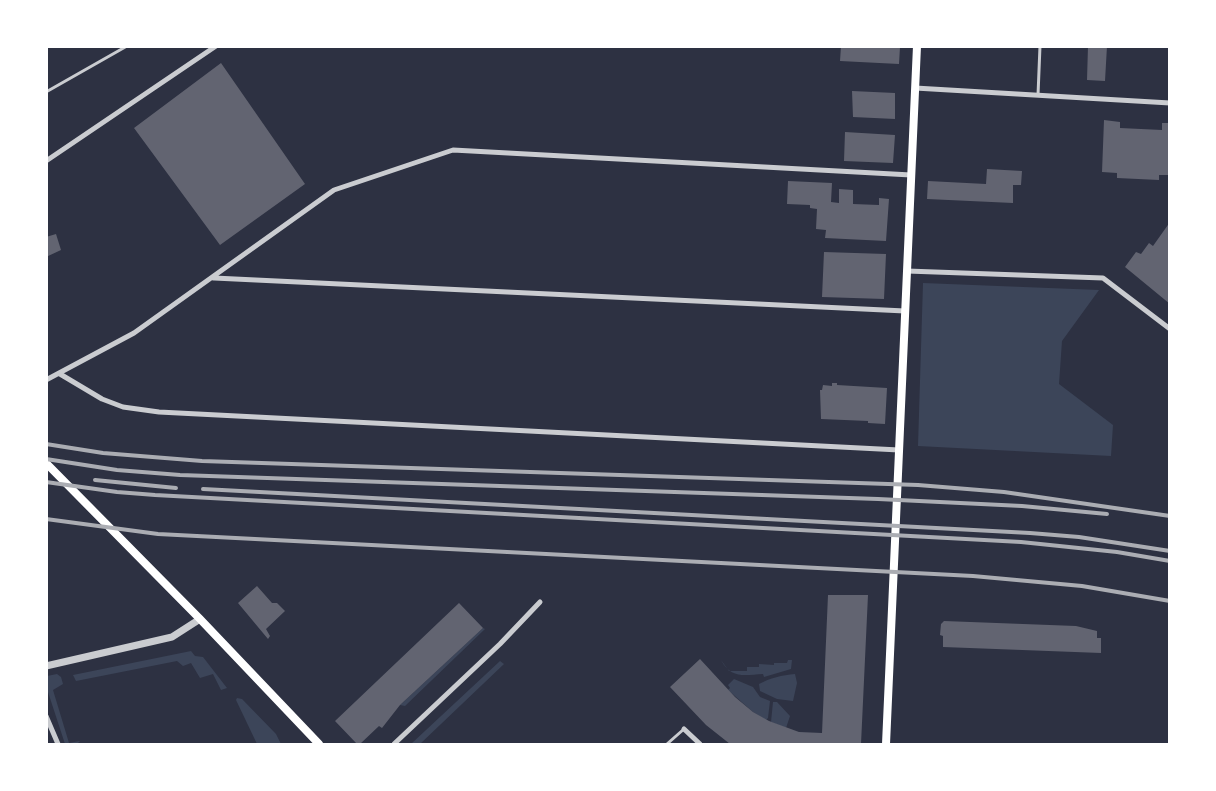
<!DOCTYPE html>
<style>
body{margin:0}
#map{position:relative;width:1216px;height:791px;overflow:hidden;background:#2d3142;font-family:"Golos Text",sans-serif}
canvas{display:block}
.frame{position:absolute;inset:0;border:48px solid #fff;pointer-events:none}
</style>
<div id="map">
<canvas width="1216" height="791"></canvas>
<div class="frame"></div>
</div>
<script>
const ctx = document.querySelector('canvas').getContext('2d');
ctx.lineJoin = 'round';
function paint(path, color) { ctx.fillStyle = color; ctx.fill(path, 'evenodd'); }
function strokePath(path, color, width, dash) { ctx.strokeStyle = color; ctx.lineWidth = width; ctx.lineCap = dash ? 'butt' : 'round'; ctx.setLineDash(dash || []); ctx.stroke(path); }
paint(new Path2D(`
 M923,283L1099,290L1062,341L1059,384L1113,425L1111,456L918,446Z
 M483,628L485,629L405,706L400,705Z
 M191,651L195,656L203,657L227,688L221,690L213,674L200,678L191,663L183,666L177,661L76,681L73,675Z
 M721,660L729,671H747V667H759V664L774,665V663H787L788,660H792L791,669L764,677L763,674C744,675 731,679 721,660Z
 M500,661L504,664L420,744H411Z
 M57,674L61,677L63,684L53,690L69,743L80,741L77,744H65L47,689V676Z
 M795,674L797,683L793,701L777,699L760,691L759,684C770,678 782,675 795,674Z
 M734,679L753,687L760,697L770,701L768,718L766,720L753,712L728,690L730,688L728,685Z
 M237,698L242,699L276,734L281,744H257L236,700Z
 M773,702H777L790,716L786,728L771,722Z`), '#3c4559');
paint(new Path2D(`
 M841,46L900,47L899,64L840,61Z
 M1088,46H1107L1105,81L1087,80Z
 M221,63L305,184L220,245L134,128Z
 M852,91L895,93V119L853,117Z
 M1104,120L1120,122V128L1162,130V123H1170V175H1159V180L1117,178V173L1102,172Z
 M845,132L895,135L893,163L844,161Z
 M987,169L1022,171L1021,185H1013V203L927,199L928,181L986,184Z
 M788,181L832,183L831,202L839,203V189L853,190V204L879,205V198L889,199L886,241L825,238L826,230L816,229L817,209L810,208V205L787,204Z
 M1170,222V304L1125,267L1136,252L1141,254L1149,243L1153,246Z
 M56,234L61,250L46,257V237Z
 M824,252L886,254L884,299L822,297Z
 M832,383H837V385L887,388L885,424L868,423V421L821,419L820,390H822L823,385L832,386Z
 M257,586L272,603H277L285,611L266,629L270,636L268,639L238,603Z
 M828,595H868L861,744H730L706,725L670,687L700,659L735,697L753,712L769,721L799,732L822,733Z
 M459,603L483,628L400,705L382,728L379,726L360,744H357L335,721Z
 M944,621L1076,626L1097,631V638H1101V653L943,647V636L940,635L941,624Z`), '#626471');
strokePath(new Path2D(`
 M46,92L127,46
 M1038,95L1040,46
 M667,744L684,729`), '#caccd0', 3);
strokePath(new Path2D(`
 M915,88L1170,103
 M46,161L216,46
 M907,271L1103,278L1170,329
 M214,278L905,311
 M60,374L102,399L123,407L159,412L899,450
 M46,380L134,333L334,190L453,150L911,175
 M46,716L58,744
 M684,729L700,744
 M394,744L500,644L540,602`), '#caccd0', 5);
strokePath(new Path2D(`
 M46,666L172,637L200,619`), '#caccd0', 7);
strokePath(new Path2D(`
 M46,463L200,619L319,744
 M886,744L917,46`), '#fff', 8);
strokePath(new Path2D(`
 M46,444L103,453L202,461L918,485L1004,492L1170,516
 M46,459L117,470L180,475L878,499L1022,506L1107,514
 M95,480L176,488
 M46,482L117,492L155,495L1021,542L1117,552L1170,561
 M203,489L1030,533L1079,537L1170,551
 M46,519L158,534L973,576L1082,586L1170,601`), '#abadb3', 4);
</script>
